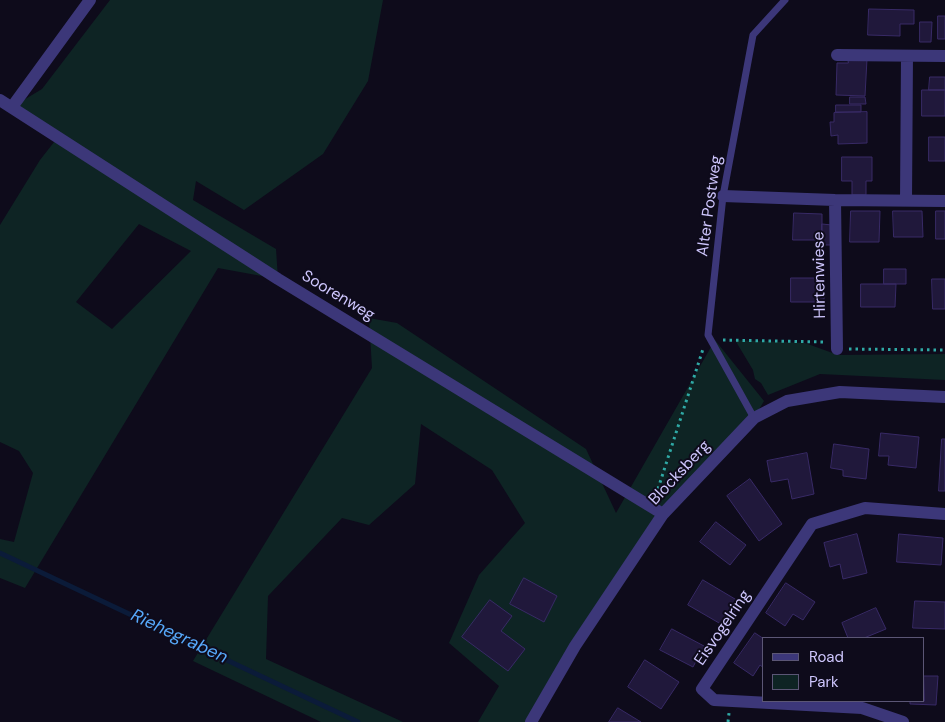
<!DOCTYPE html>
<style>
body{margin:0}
#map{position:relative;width:945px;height:722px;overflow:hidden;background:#0e0b1b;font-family:"DM Sans",sans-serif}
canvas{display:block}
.legend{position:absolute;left:762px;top:637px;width:162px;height:65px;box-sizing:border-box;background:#0e0b1b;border:1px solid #5b5675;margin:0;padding:6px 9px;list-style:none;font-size:15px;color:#cec6fd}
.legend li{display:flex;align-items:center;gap:10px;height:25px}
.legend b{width:25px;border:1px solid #5b5675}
</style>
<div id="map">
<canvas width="945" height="722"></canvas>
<ul class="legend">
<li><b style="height:6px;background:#3c3779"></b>Road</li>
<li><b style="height:14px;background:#0e2424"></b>Park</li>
</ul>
</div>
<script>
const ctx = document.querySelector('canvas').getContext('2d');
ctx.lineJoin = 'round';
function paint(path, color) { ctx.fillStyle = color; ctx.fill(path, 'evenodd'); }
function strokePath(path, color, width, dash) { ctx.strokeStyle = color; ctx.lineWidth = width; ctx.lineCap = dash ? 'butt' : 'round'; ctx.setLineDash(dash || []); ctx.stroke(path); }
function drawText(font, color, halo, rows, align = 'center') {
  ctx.font = font + ' "DM Sans",sans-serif'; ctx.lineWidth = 4; ctx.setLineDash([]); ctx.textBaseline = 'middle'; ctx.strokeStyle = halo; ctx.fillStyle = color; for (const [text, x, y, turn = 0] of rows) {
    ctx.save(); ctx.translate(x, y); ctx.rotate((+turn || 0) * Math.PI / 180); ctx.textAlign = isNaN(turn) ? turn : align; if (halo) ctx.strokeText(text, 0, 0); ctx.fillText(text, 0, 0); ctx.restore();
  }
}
paint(new Path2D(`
 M110,0H383L368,81L323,154L244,210L196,181L193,200L276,249L278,279L218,268L25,588L0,578V539L14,542L33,473L19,451L0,442V225L40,160L58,137L12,107L42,89ZM139,224L191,251L112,329L76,302Z
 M369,318L397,323L586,449L616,513L715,340L764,401L754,418L663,514L534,722H478L499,686L449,643L479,575L525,523L492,470L421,424L415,484L369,525L342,518L268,596L266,659L403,722H321L193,661L372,368Z
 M735,340L805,343L838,355L945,354V380L820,374L768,395L761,383L755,379L753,370Z`), '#0e2424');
strokePath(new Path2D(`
 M0,553L358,722`), '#0b1b39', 5);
const building = new Path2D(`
 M869,9L914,10V24H900V36L868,35Z
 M938,16H945V39H938Z
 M920,22H932L931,42H920Z
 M848,58L867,59L865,96L836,95L837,63H848Z
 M930,77H945V90H929Z
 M922,90H945V116H922Z
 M850,97H865L866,104H850Z
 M836,105H861V112H836Z
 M867,112V143L838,144V135L831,136L830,122H834V113Z
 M929,137H945V161H929Z
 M842,157H872V181H866V195H852V181H842Z
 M851,211H880L879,242H850Z
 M893,211H922L923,237H894Z
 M936,211H945V239H936Z
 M794,213L822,214V240H793Z
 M822,224L832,225V245H822Z
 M884,269H906V284H884Z
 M791,278H824V302H791Z
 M932,279H945V309H933Z
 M861,284H896L895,307H861Z
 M881,433L919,437L916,468L888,465L889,456H879Z
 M942,439H945V491H939Z
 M834,444L869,449L866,479L843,476V470L831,468Z
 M807,453L814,494L792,499L788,479L771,482L767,461Z
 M750,479L782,524L759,541L727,496Z
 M716,522L746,545L730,565L700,542Z
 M857,534L867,573L843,579L840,564L830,567L824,543Z
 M899,534L943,538L941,565L897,562Z
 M524,578L557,596L544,622L510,604Z
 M703,580L740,602L726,627L688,605Z
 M786,583L815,602L803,620L793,614L785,626L766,613Z
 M490,600L512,616L501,631L525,649L508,671L462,637Z
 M915,601L945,602V629L913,628Z
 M876,608L886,629L864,638H848L842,623Z
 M672,629L704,646L693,667L660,650Z
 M755,633L764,639V668L760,665L753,676L734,663Z
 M645,660L679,682L661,709L628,687Z
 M924,676H938L936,705L910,704V701H924Z
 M618,708L641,722H609Z`);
paint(building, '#20183b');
strokePath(building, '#382a66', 1);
strokePath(new Path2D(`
 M723,340L825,342
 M849,349L945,350
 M656,495L703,349
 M728,722L729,713`), '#2fa9a5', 3, [2.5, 4]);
strokePath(new Path2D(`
 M754,418L708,335L723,196L753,35L785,0`), '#3c3779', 7);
strokePath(new Path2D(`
 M837,55L945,56
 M0,100L278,279L663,514
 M12,107L90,0
 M723,196L835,200L945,201
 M835,200L837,349
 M906,200L907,56
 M531,722L575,646L663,514L754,418L787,401L840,392L945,397
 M903,722L862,708L714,700L702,689L812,524L865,508L945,514`), '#3c3779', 12);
drawText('16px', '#cec6fd', '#0e0b1b', [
 ["Alter Postweg",710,206,-82],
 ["Hirtenwiese",820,275,-91],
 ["Soorenweg",338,296,31],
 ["Blocksberg",680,473,-47],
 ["Eisvogelring",723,628,-56]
]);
drawText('italic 18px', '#57a9fb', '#0e0b1b', [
 ["Riehegraben",179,637,25]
]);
</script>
